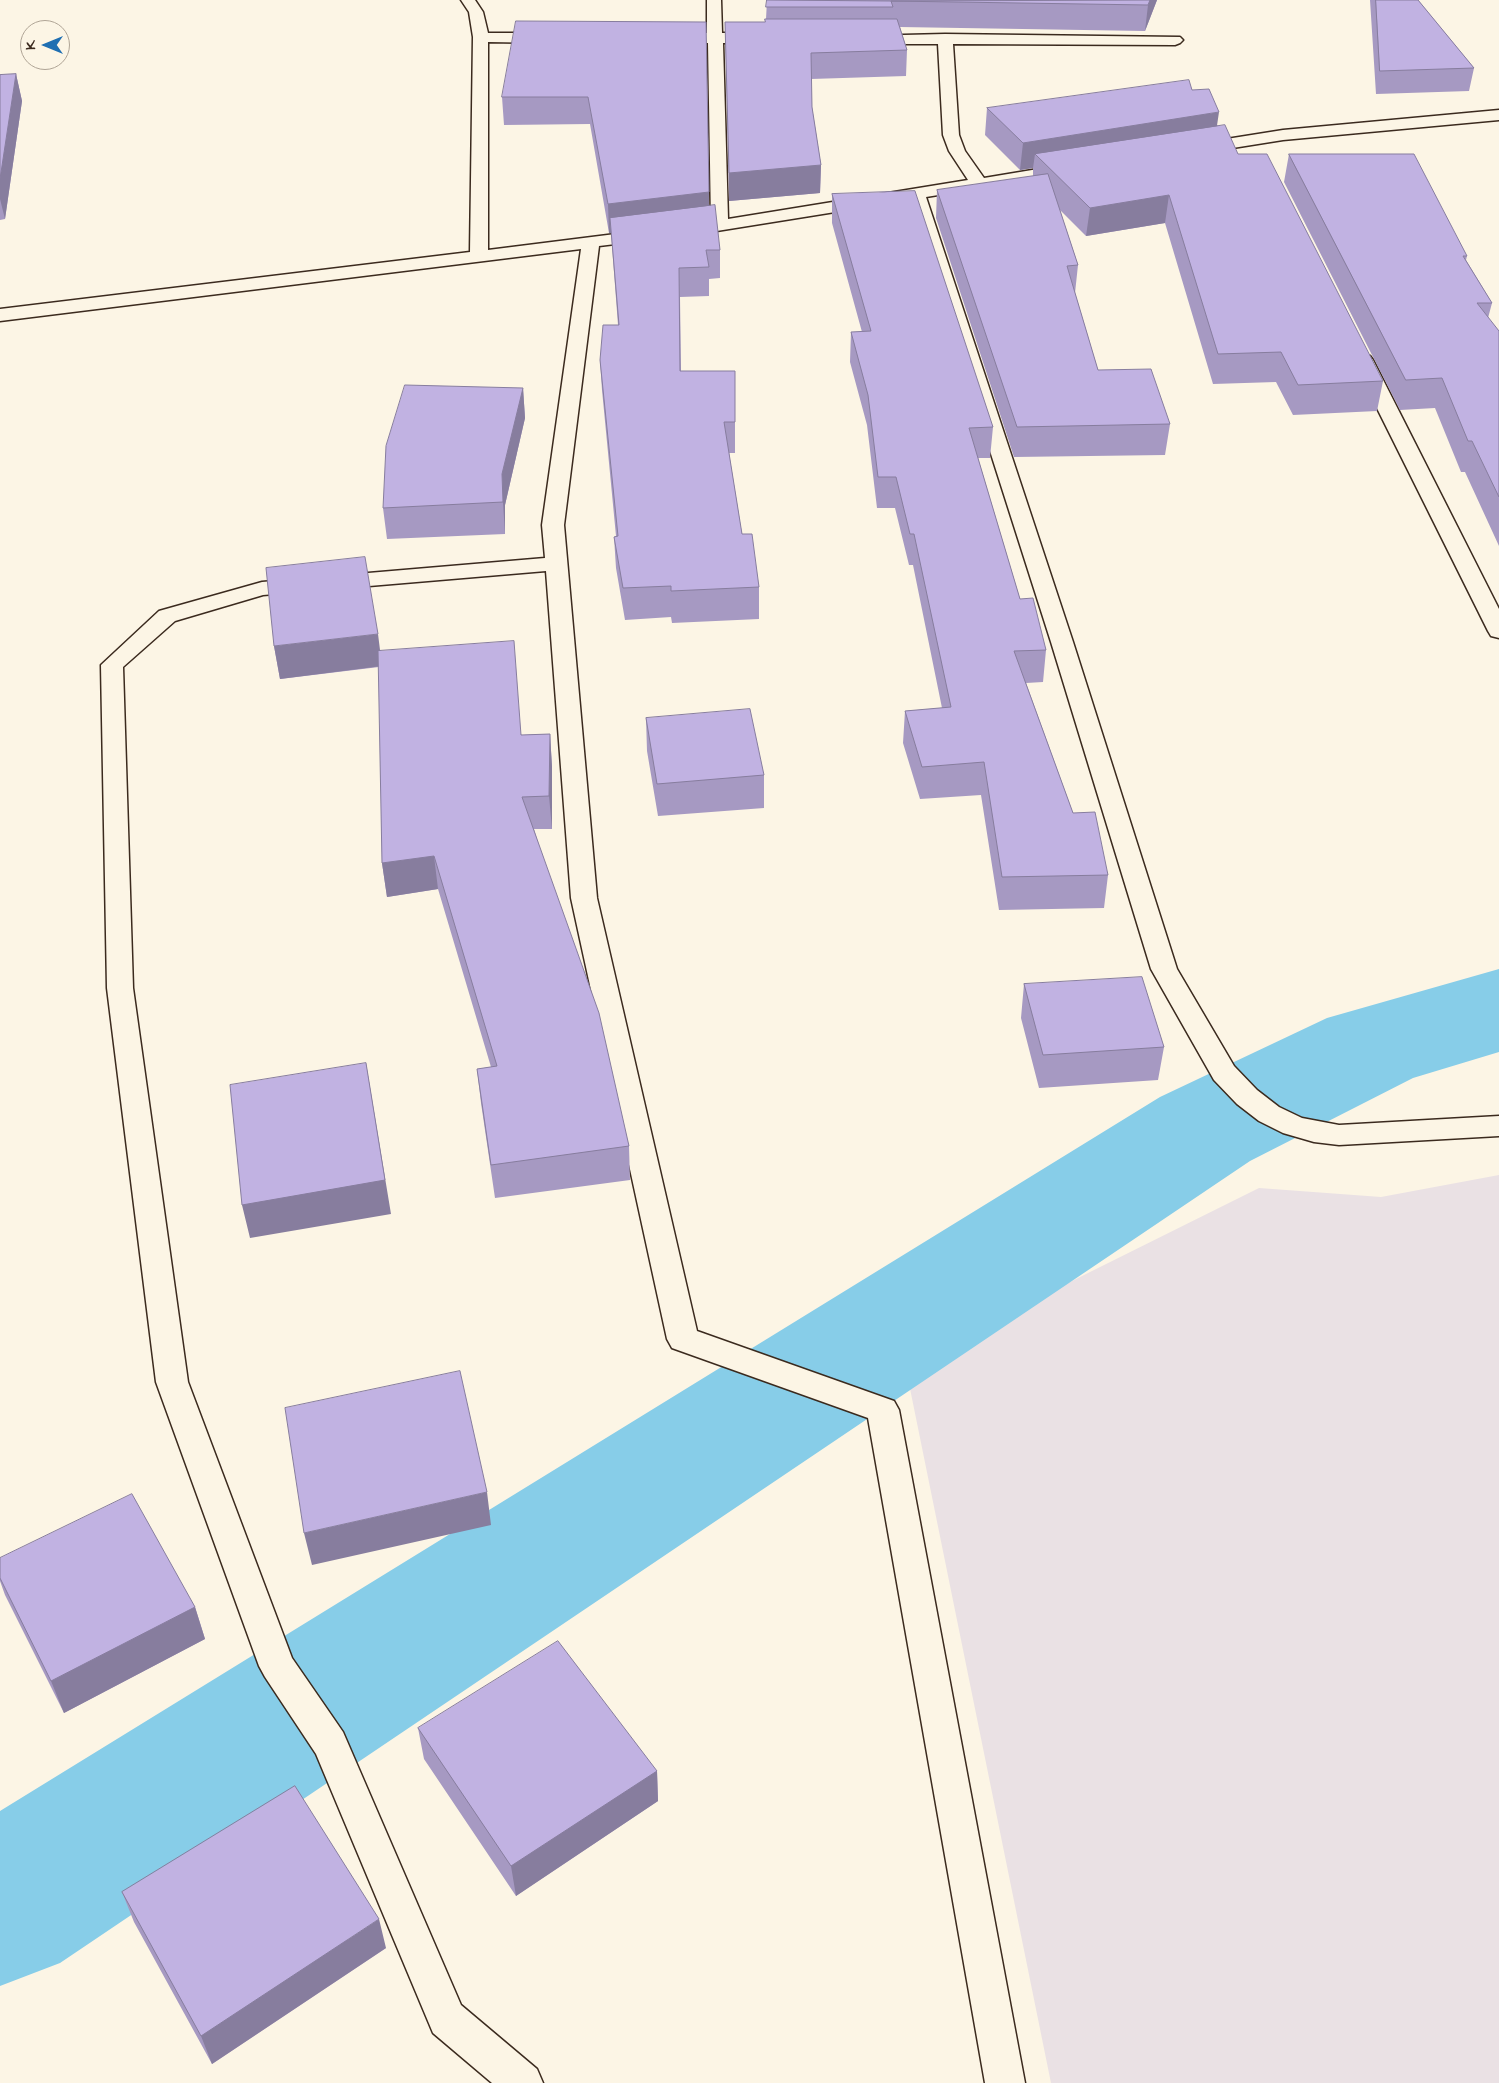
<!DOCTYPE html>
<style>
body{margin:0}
#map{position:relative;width:1499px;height:2083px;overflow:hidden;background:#fcf5e5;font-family:Mynerve,sans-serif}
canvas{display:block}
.north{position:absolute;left:20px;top:20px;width:50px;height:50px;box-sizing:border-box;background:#fcf5e5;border:1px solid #afa495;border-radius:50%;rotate:270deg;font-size:14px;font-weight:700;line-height:20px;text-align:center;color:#3b2a1e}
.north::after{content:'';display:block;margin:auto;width:18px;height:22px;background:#1f6fb2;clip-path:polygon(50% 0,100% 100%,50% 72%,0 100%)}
</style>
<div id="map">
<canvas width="1499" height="2083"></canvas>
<div class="north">K</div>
</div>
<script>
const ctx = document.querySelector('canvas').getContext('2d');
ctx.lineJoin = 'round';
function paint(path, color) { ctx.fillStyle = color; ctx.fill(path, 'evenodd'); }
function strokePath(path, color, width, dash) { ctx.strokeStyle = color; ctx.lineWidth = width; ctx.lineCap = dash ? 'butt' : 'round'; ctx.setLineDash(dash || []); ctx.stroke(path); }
paint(new Path2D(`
 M1499,1175V2083H1051L905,1364L1259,1188L1381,1197Z`), '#eae1e4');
paint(new Path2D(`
 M1499,969V1052L1413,1078L1250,1161L60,1963L0,1986V1811L1160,1097L1327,1018Z`), '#87cde8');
const minor = new Path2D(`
 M461,0H475L483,12L488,33H549L554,35L557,38L554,41L549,43L488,42V250L711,222L708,43H670L665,41L662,38L665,35L670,33H707V0H721L722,33H762L767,35L770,38L767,41L762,43H723L728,219L968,180L949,151L943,135L938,44H867L862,42L859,39L862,36L945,34L1180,37L1183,40L1180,43L1175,45L953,44L959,135L965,151L984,178L1068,164L1074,165L1076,169L1074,173L1068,174L926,197L1073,642L1177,969L1234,1066L1257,1090L1279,1107L1302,1118L1339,1125L1499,1116V1136L1339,1145L1314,1142L1283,1133L1259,1121L1237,1104L1214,1080L1151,969L1051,642L910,200L698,234L599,246L564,525L597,898L697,1331L894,1401L899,1410L1025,2083H985L868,1418L672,1348L667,1339L571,898L546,571L263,595L175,621L123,667L133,988L188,1382L292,1658L343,1732L461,2005L537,2069L543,2083H492L433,2033L316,1754L265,1677L259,1666L156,1382L107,988L101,665L159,611L262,582L545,558L542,525L581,249L0,321V309L470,252L473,37L469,12Z
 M1499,110V120L1283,140L1195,154L1189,152L1187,149L1189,146L1195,144L1283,130Z
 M1363,354L1370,356L1373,360L1499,609V638L1491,636L1488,631L1353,360L1356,356Z`);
strokePath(minor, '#3b2a1e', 3);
paint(minor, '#fcf5e5');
paint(new Path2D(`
 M767,0H1157L1145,31L900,27L907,50L906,76L811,79L812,107L821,165L820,193L729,201L725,22H765L766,19Z
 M1370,0H1418L1474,68L1469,91L1376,94Z
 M706,22L709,205L720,250V278L709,279V296L680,297L681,371L735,401V453H729L742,534L759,587V619L672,623L671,617L625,620L616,568L614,537L616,536L602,390L600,360L618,325L611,233H609L590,124L504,125L502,97Z
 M16,74L22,101L5,219L0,220V75Z
 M1192,90L1238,154L1383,381L1377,411L1293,415L1276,382L1213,384L1165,223L1086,236L1060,210L1078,265L1075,293L1098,370L1170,424L1165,455L1014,457L936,218L937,190L1033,176V168L1020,170L985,135L987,108Z
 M1289,154L1467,256L1466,260L1492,303L1488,318L1499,331V546L1465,472H1461L1435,408L1400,410L1284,182Z
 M832,194L993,427L990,458H978L1020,599L1046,650L1043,682L1026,683L1073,813L1108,875L1104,908L999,910L981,795L920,799L903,743L905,711L942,708L913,565H909L895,508H877L867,425L850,362L851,332H862L832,223Z
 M523,388L525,418L505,505V534L387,539L383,508Z
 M274,646L380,650L522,735L550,734L552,767V829H534L629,1146L630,1180L495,1198L481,1103L477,1069L491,1067L438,889L387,897L382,863L379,667L280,679Z
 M646,718L764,775V808L658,816L647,751Z
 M1024,984L1164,1047L1158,1080L1039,1088L1021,1018Z
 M0,1558L195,1607L205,1639L64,1713L5,1595L0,1581Z
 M418,1728L657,1771L658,1801L516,1896L424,1759Z
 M122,1892L386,1948L212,2064L134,1922Z`), '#a699c2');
paint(new Path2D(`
 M1150,0H1157L1145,31L1148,5Z
 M16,74L22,101L5,219L0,199V179Z
 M1219,112L1215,139L1035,154L1033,168L1020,170L1023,143Z
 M821,165L820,193L729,201V173Z
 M709,192V220L610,218L611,233H609L608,204Z
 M1169,195L1165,223L1086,236L1090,208Z
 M523,388L525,418L505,505V534L503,502L502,474Z
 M378,634L382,666L280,679L274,646Z
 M550,734L552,767V829L549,796Z
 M434,856L438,889L387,897L382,863Z
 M366,1063L391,1214L250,1238L242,1205Z
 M487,1492L491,1525L312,1565L304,1533Z
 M195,1607L205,1639L64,1713L51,1681Z
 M657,1771L658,1801L516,1896L511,1866Z
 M379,1919L386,1948L212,2064L201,2036Z`), '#877d9e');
const building = new Path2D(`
 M767,0L891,1L1150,0L1148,5L891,1L893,7H766Z
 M1376,0H1418L1474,68L1380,71Z
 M765,19H897L907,50L811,53L812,107L821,165L729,173L725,22H765Z
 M516,21L706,22L709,192L608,204L588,97H502Z
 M16,74L0,179V75Z
 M1189,80L1192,90L1209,89L1219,112L1023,143L987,108Z
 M1225,125L1238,154H1267L1383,381L1298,385L1281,352L1218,354L1169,195L1090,208L1035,154Z
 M1289,154H1414L1467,256H1463L1492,303H1477L1499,331V497L1472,441H1468L1442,378L1406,380Z
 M1048,174L1078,265L1067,266L1098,370L1151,369L1170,424L1017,427L937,190Z
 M915,191L993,427L969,428L1020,599L1033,598L1046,650L1014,651L1073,813L1095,812L1108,875L1002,877L984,762L922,767L905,711L951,707L914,534H910L896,477H878L868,395L851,332L871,331L832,194Z
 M715,205L720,250H706L709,267L679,268L680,371H735V422H724L742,534H752L759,587L671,591V586L623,588L614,537L618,536L600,360L603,325H619L610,218Z
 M405,385L523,388L502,474L503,502L383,508L386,446Z
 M365,557L378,634L274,646L266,568Z
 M514,641L521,735L550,734L549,796L522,797L599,1013L629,1146L491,1165L477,1069L497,1066L434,856L382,863L378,651Z
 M750,709L764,775L657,784L646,718Z
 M1142,977L1164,1047L1043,1055L1024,984Z
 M366,1063L385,1180L242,1205L230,1085Z
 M460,1371L487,1492L304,1533L285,1408Z
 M132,1494L195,1607L51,1681L0,1578V1558Z
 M558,1641L657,1771L511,1866L418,1728Z
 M295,1786L379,1919L201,2036L122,1892Z`);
paint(building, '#c1b2e2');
strokePath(building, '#877d9e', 1);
</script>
